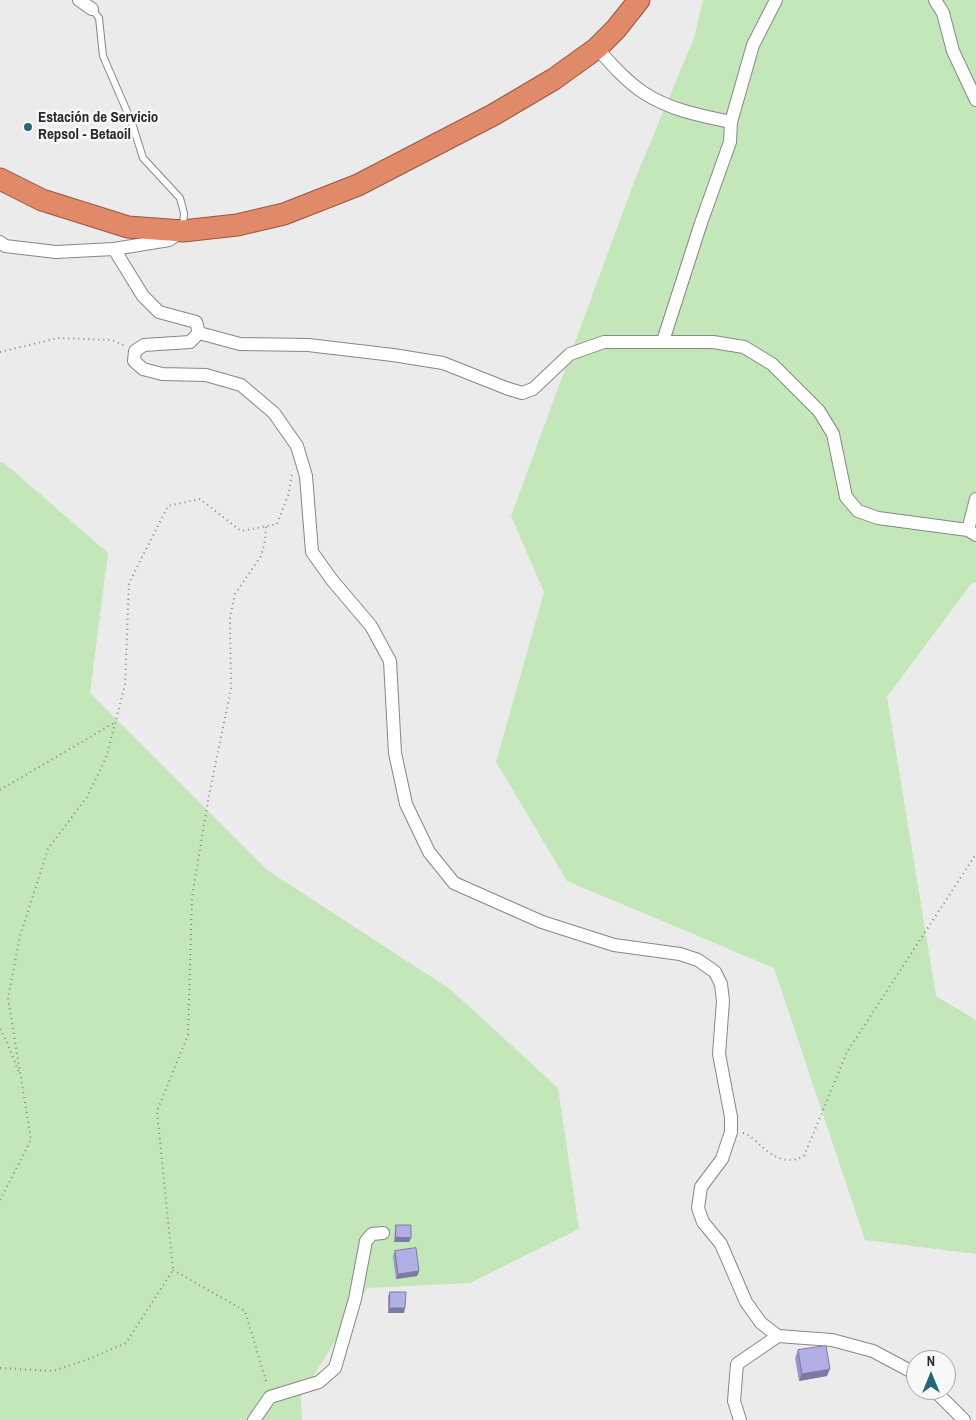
<!DOCTYPE html>
<meta charset="utf-8">
<style>
body{margin:0}
#map{position:relative;width:976px;height:1420px;overflow:hidden;background:#ebebec;font-family:"Archivo Narrow",sans-serif}
canvas{display:block}
.north{position:absolute;left:906px;top:1350px;width:50px;height:50px;box-sizing:border-box;background:#f8f8fa;border:1px solid #a6a6a7;border-radius:50%;rotate:0deg;font-size:14px;font-weight:700;line-height:20px;text-align:center;color:#2a2a2b}
.north::after{content:'';display:block;margin:auto;width:18px;height:22px;background:#236879;clip-path:polygon(50% 0,100% 100%,50% 72%,0 100%)}
</style>
<div id="map">
<canvas width="976" height="1420"></canvas>
<div class="north">N</div>
</div>
<script>
const ctx = document.querySelector('canvas').getContext('2d');
ctx.lineJoin = 'round';
function paint(path, color) { ctx.fillStyle = color; ctx.fill(path, 'evenodd'); }
function strokePath(path, color, width, dash) { ctx.strokeStyle = color; ctx.lineWidth = width; ctx.lineCap = dash ? 'butt' : 'round'; ctx.setLineDash(dash || []); ctx.stroke(path); }
function drawText(font, color, halo, rows, align = 'center') {
  ctx.font = font + ' "Archivo Narrow",sans-serif'; ctx.lineWidth = 5; ctx.setLineDash([]); ctx.textBaseline = 'middle'; ctx.strokeStyle = halo; ctx.fillStyle = color; for (const [text, x, y, turn = 0] of rows) {
    ctx.save(); ctx.translate(x, y); ctx.rotate((+turn || 0) * Math.PI / 180); ctx.textAlign = isNaN(turn) ? turn : align; if (halo) ctx.strokeText(text, 0, 0); ctx.fillText(text, 0, 0); ctx.restore();
  }
}
paint(new Path2D(`
 M703,0H976V582L971,584L887,697L936,996L976,1020V1254L865,1240L774,968L567,881L496,762L544,592L511,516L634,182L694,38Z
 M0,462H3L108,553L90,693L267,870L450,989L558,1088L579,1229L470,1283L367,1288L301,1397L302,1420H0Z`), '#c3e7b8');
const service = new Path2D(`
 M92,9L99,18L103,56L132,123L143,158L180,198L184,213L183,227`);
const minor = new Path2D(`
 M79,0L92,9
 M935,0L943,13L953,51L976,100
 M597,48C611,64 626,81 644,93C670,110 702,116 731,122L753,45L776,0
 M0,242L5,246L56,252L114,249L143,296L159,312L196,322L199,333L190,342L144,345L135,351L134,361L143,369L162,374L206,375L241,385L274,413L297,446L306,476L312,552L332,580L371,626L390,661L395,753L406,804L429,852L454,883L542,922L614,945L680,954L698,960L715,972L721,984L723,1001L719,1054L731,1117V1132L722,1159L701,1187L698,1208L703,1222L721,1244L746,1302L761,1323L778,1336L832,1340L873,1351L916,1374
 M114,249L169,240L179,233
 M199,333L240,344L308,345L393,355L443,363L506,388L522,393L533,389L570,354L604,342H713L744,347L772,364L819,411L833,434L846,497L858,511L878,518L968,530L976,535
 M663,341L701,223L730,142L731,122
 M968,530L976,499
 M934,1390L964,1420
 M254,1420L270,1397L319,1382L335,1368L355,1299L366,1241L372,1234L383,1233
 M740,1420L734,1401L737,1364L778,1336`);
const trunk = new Path2D(`
 M0,179L42,200L128,227L183,231L237,225L284,214L358,185L493,115L554,79L597,48L616,29L639,0`);
strokePath(service, '#878789', 8);
strokePath(minor, '#878789', 14);
strokePath(trunk, '#9c563c', 23);
strokePath(new Path2D(`
 M0,352L58,338L112,340L125,346
 M0,790L114,723
 M0,1029L7,1042L19,1073
 M743,1133C749,1134 752,1138 757,1142C770,1155 785,1166 804,1156L847,1052L976,854
 M0,1200L31,1140L8,998L20,936L48,849L87,797L106,758L125,685L129,583L168,506L200,499L241,531L277,524L289,493L292,473
 M173,1270L245,1311L267,1385
 M0,1368L53,1371L89,1359L126,1343L173,1270L157,1111L188,1035L192,897L209,795L231,689L230,617L235,594L261,556L265,541L266,526`), '#868687', 2, [1, 4]);
strokePath(service, '#fff', 6);
strokePath(minor, '#fff', 12);
strokePath(trunk, '#e08a6a', 21);
paint(new Path2D(`
 M396,1225L411,1238L409,1242H394L395,1230Z
 M395,1251L419,1271L417,1276L396,1279L393,1256Z
 M390,1292L404,1313H388V1296Z
 M798,1350L827,1376L799,1381L795,1358Z`), '#9996c7');
paint(new Path2D(`
 M396,1237L411,1238L409,1242H394Z
 M419,1271L417,1276L396,1279L398,1274Z
 M390,1308H405L404,1313H388Z
 M830,1369L827,1376L799,1381L802,1374Z`), '#7d7aa2');
const building = new Path2D(`
 M396,1225H411V1238L396,1237Z
 M416,1248L419,1271L398,1274L395,1251Z
 M390,1292H406L405,1308H390Z
 M826,1346L830,1369L802,1374L798,1350Z`);
paint(building, '#b2afe7');
strokePath(building, '#7d7aa2', 1);
for (const [x, y, r, color] of [
 [28,127,5,"#236879"]
]) { const dot = new Path2D(); dot.arc(x, y, r, 0, 2 * Math.PI); ctx.fillStyle = color; ctx.fill(dot); strokePath(dot, '#f8f8fa', 2); }
drawText('bold 15px', '#2a2a2b', '#f8f8fa', [
 ["Estación de Servicio",38,118],
 ["Repsol - Betaoil",38,135]
], 'left');
</script>
